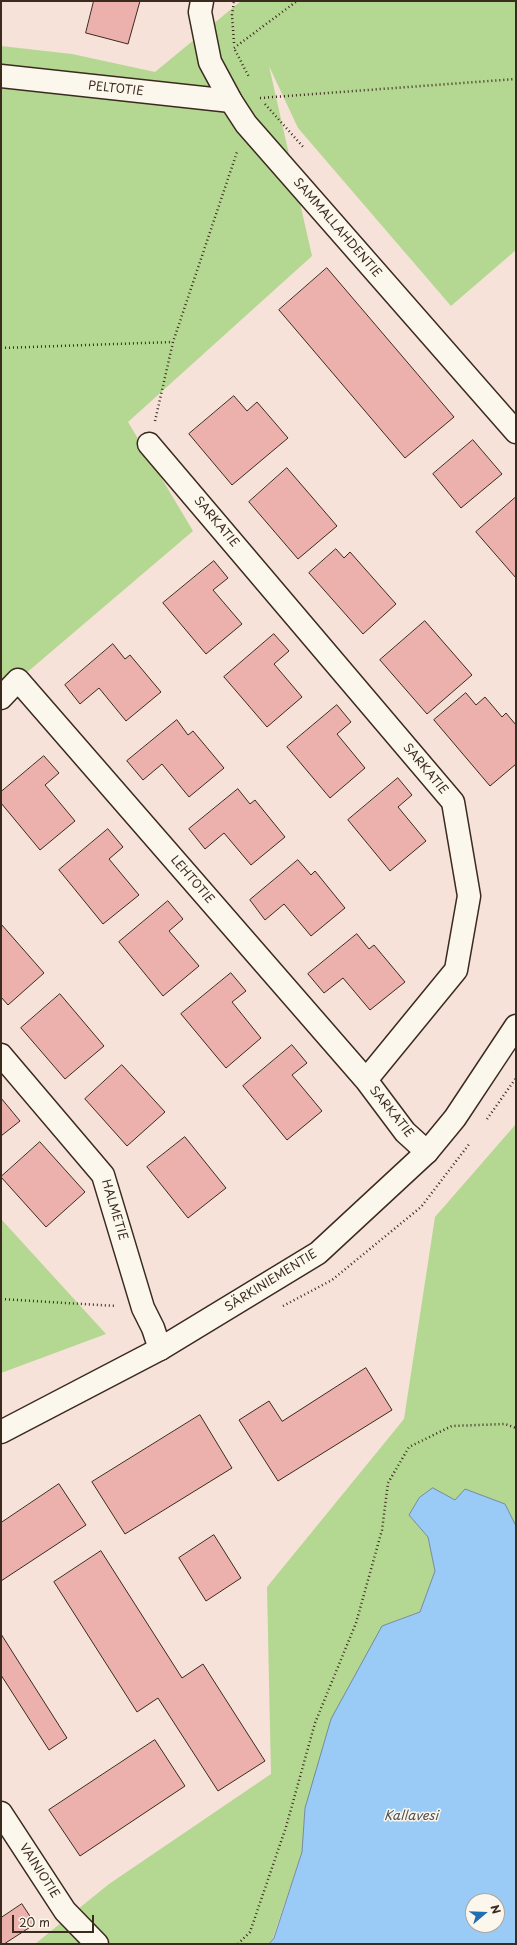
<!DOCTYPE html>
<meta charset="utf-8">
<style>
body{margin:0}
#map{position:relative;width:517px;height:1945px;overflow:hidden;background:#f6e2d9;font-family:"Playpen Sans",sans-serif}
canvas{display:block}
.frame{position:absolute;inset:0;border:2px solid #3b2a1e;pointer-events:none}
.north{position:absolute;left:465px;top:1893px;width:40px;height:40px;box-sizing:border-box;background:#fbf7ec;border:1px solid #aea59a;border-radius:50%;rotate:71deg;font-size:11px;font-weight:700;line-height:16px;text-align:center;color:#3b2a1e}
.north::after{content:'';display:block;margin:auto;width:14px;height:18px;background:#1f6fb2;clip-path:polygon(50% 0,100% 100%,50% 72%,0 100%)}
.scale{position:absolute;left:12px;top:1915px;width:82px;height:18px;box-sizing:border-box;border:2px solid #3b2a1e;border-top:0;padding-left:5px;font-size:12px;line-height:14px;white-space:nowrap;color:#3b2a1e;-webkit-text-stroke:3px #fbf7ec;paint-order:stroke}
</style>
<div id="map">
<canvas width="517" height="1945"></canvas>
<div class="frame"></div>
<div class="north">N</div>
<div class="scale">20 m</div>
</div>
<script>
const ctx = document.querySelector('canvas').getContext('2d');
ctx.lineJoin = 'round';
function paint(path, color) { ctx.fillStyle = color; ctx.fill(path, 'evenodd'); }
function strokePath(path, color, width, dash) { ctx.strokeStyle = color; ctx.lineWidth = width; ctx.lineCap = dash ? 'butt' : 'round'; ctx.setLineDash(dash || []); ctx.stroke(path); }
function drawText(font, color, halo, rows, align = 'center') {
  ctx.font = font + ' "Playpen Sans",sans-serif'; ctx.lineWidth = 3; ctx.setLineDash([]); ctx.textBaseline = 'middle'; ctx.strokeStyle = halo; ctx.fillStyle = color; for (const [text, x, y, turn = 0] of rows) {
    ctx.save(); ctx.translate(x, y); ctx.rotate((+turn || 0) * Math.PI / 180); ctx.textAlign = isNaN(turn) ? turn : align; if (halo) ctx.strokeText(text, 0, 0); ctx.fillText(text, 0, 0); ctx.restore();
  }
}
paint(new Path2D(`
 M241,1H516V250L451,306L298,128L269,66L312,256L128,422L193,531L18,680L1,691V46L72,54L155,72Z
 M516,1124V1526L505,1504L455,1500L433,1489L419,1498L409,1515L428,1537L435,1571L420,1612L382,1626L305,1808L302,1852L273,1938L269,1944H35L109,1884L271,1774L267,1587L404,1419L435,1217Z
 M1,1219L106,1334L1,1373Z`), '#b4d791');
const water = new Path2D(`
 M433,1488L455,1500L465,1489L505,1504L516,1526V1944H269L274,1938L302,1852L305,1808L331,1719L382,1626L420,1612L435,1571L428,1537L409,1515L419,1498ZM473,1901H497V1925H473Z`);
paint(water, '#9acbf6');
strokePath(water, '#748ba0', 1);
const building = new Path2D(`
 M94,1H140L128,44L86,33Z
 M327,268L454,417L405,458L279,310Z
 M234,396L247,411L257,402L288,438L232,485L189,434Z
 M473,440L502,474L461,508L433,474Z
 M287,468L337,526L298,559L249,502Z
 M516,497V578L476,532Z
 M336,549L344,558L350,552L396,604L363,634L309,573Z
 M214,561L228,578L213,590L242,624L206,654L163,603Z
 M425,621L472,675L427,714L380,660Z
 M274,634L289,651L274,664L302,697L267,727L224,677Z
 M113,644L125,659L130,655L161,692L126,721L99,688L80,704L65,685Z
 M466,693L476,705L485,697L502,717L506,713L516,725V764L490,786L434,720Z
 M337,705L351,722L337,734L365,768L330,798L287,747Z
 M177,720L188,735L193,731L224,768L189,797L162,764L143,780L127,761Z
 M44,756L59,773L45,785L75,821L40,850L1,803V792Z
 M398,778L412,795L398,807L426,841L390,871L348,820Z
 M238,789L250,804L255,800L285,837L251,865L224,833L205,849L189,829Z
 M108,829L123,847L109,859L139,895L103,924L59,870Z
 M298,860L311,875L315,871L345,908L311,936L284,904L265,920L250,900Z
 M168,901L183,919L169,931L199,966L163,996L119,942Z
 M1,924L44,973L8,1005L1,997Z
 M357,934L369,949L374,945L405,982L370,1010L343,978L324,993L308,974Z
 M231,973L246,991L232,1002L261,1038L226,1068L181,1014Z
 M60,994L104,1046L65,1079L21,1028Z
 M292,1045L307,1063L292,1075L322,1111L287,1140L243,1086Z
 M122,1065L165,1112L127,1146L85,1099Z
 M1,1098L20,1121L1,1136Z
 M185,1137L226,1188L188,1218L147,1167Z
 M40,1142L85,1192L46,1227L1,1177Z
 M366,1368L392,1410L278,1481L239,1420L269,1401L282,1421Z
 M200,1415L232,1468L125,1534L92,1482Z
 M59,1484L86,1525L1,1581V1523Z
 M214,1535L241,1578L206,1601L179,1558Z
 M101,1551L182,1678L203,1664L265,1761L218,1791L158,1698L137,1712L54,1582Z
 M1,1634L67,1738L49,1750L1,1675Z
 M155,1740L185,1786L80,1856L49,1810Z
 M22,1904L35,1924L4,1944H1V1918Z`);
paint(building, '#ecb1ad');
strokePath(building, '#3b2a1e', 1);
const street = new Path2D(`
 M1,76L231,101
 M149,444L453,802L469,896L456,970L366,1080L405,1132L427,1152
 M1,698L18,680L366,1080
 M1,1055L103,1175L143,1308L153,1328L160,1349
 M1,1813L65,1911L97,1944`);
const secondary = new Path2D(`
 M202,1L200,12L210,62L231,101L246,124L516,432
 M1,1432L160,1349L318,1253L427,1152L455,1118L516,1026`);
strokePath(street, '#3b2a1e', 25);
strokePath(secondary, '#3b2a1e', 25);
strokePath(new Path2D(`
 M234,43L232,15L234,1
 M234,48L297,1
 M235,50L249,77
 M260,98L516,79
 M265,104L304,148
 M1,348L173,342
 M155,421L173,342L237,152
 M487,1119L516,1078
 M1,1299L116,1306
 M283,1306L332,1280L421,1207L470,1143
 M238,1944L250,1932L286,1827L315,1723L356,1623L382,1530L388,1483L409,1447L452,1426L505,1424L516,1428`), '#3b2a1e', 2.5, [1, 3]);
strokePath(street, '#fbf7ec', 22);
strokePath(secondary, '#fbf7ec', 22);
drawText('12px', '#3b2a1e', '#fbf7ec', [
 ["PELTOTIE",116,89,6],
 ["SAMMALLAHDENTIE",337,228,49],
 ["SARKATIE",216,522,50],
 ["SARKATIE",425,769,50],
 ["LEHTOTIE",192,880,49],
 ["SARKATIE",391,1112,51],
 ["HALMETIE",114,1210,73],
 ["SÄRKINIEMENTIE",271,1281,-32],
 ["VAINIOTIE",39,1871,57]
]);
drawText('italic 13px', '#535254', '#fbf7ec', [
 ["Kallavesi",411,1816]
]);
</script>
